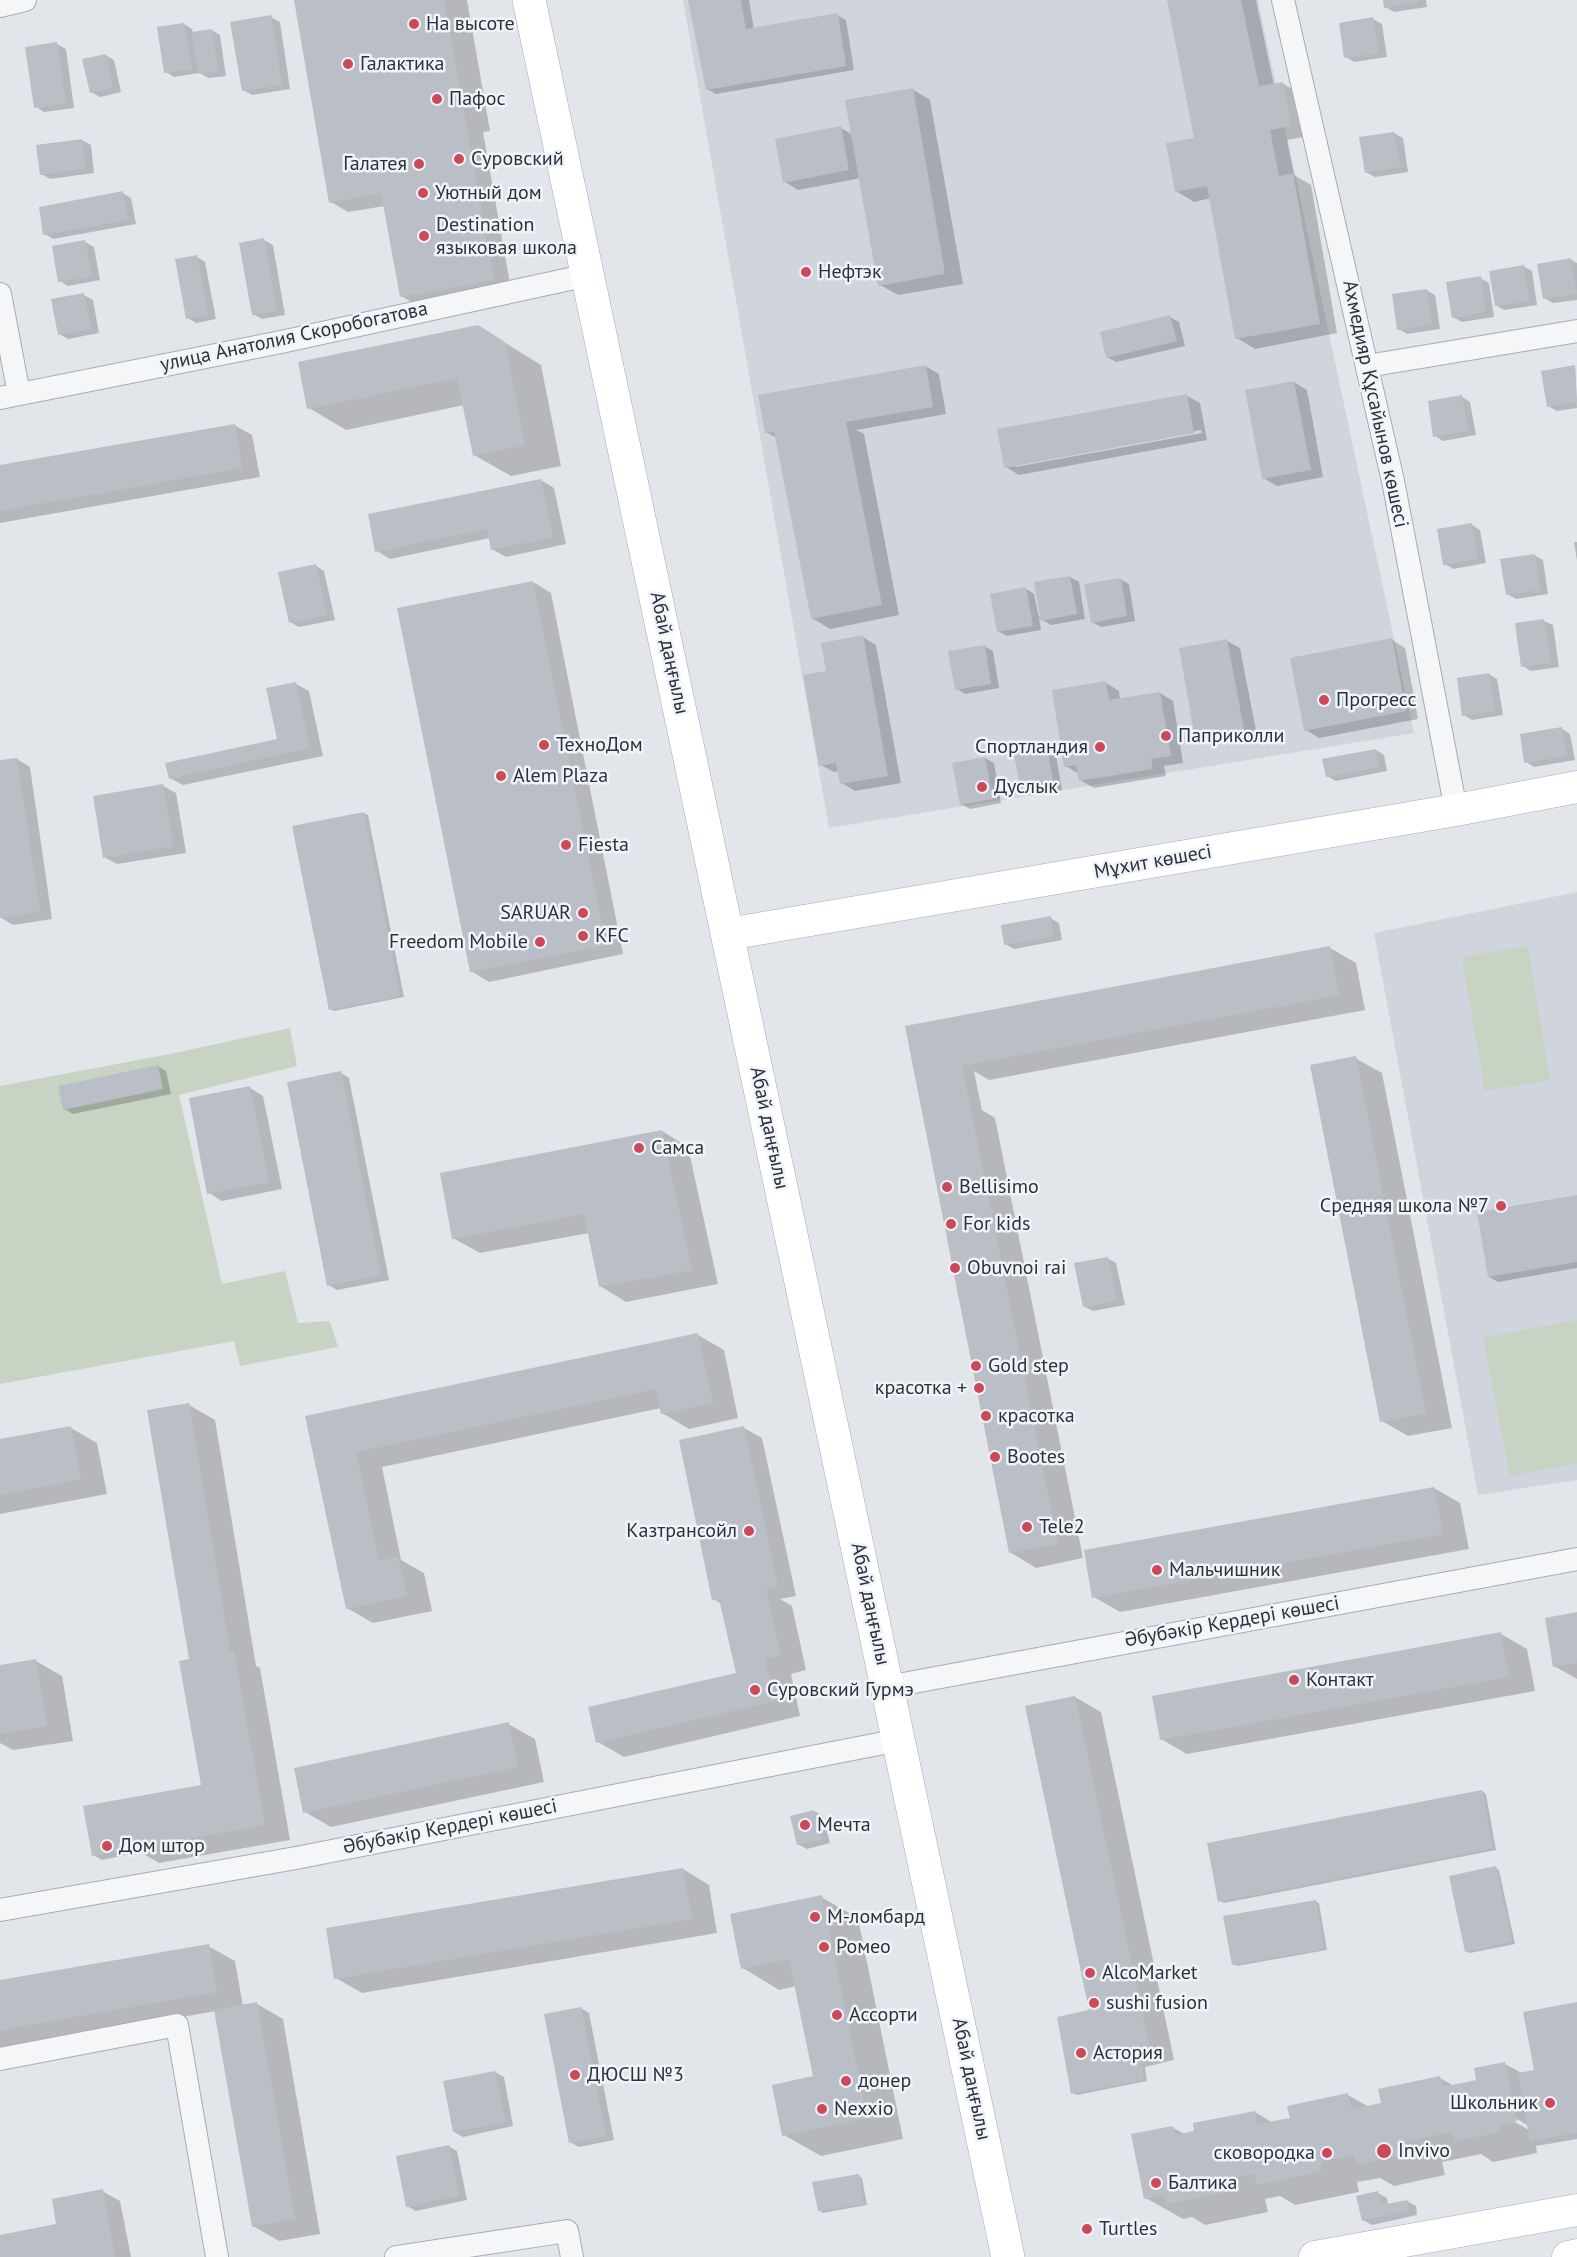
<!DOCTYPE html>
<meta charset="utf-8">
<style>
body{margin:0}
canvas{display:block;background:#e2e5ea}
</style>
<canvas width="1577" height="2257"></canvas>
<script>
const ctx = document.querySelector('canvas').getContext('2d');
ctx.lineJoin = 'round';
function paint(path, color) { ctx.fillStyle = color; ctx.fill(path, 'evenodd'); }
function strokePath(path, color, width, dash) { ctx.strokeStyle = color; ctx.lineWidth = width; ctx.lineCap = dash ? 'butt' : 'round'; ctx.setLineDash(dash || []); ctx.stroke(path); }
function drawText(font, color, halo, rows, align = 'center') {
  ctx.font = font + ' "PT Sans",sans-serif'; ctx.lineWidth = 5; ctx.setLineDash([]); ctx.textBaseline = 'middle'; ctx.strokeStyle = halo; ctx.fillStyle = color; for (const [text, x, y, turn = 0] of rows) {
    ctx.save(); ctx.translate(x, y); ctx.rotate((+turn || 0) * Math.PI / 180); ctx.textAlign = isNaN(turn) ? turn : align; if (halo) ctx.strokeText(text, 0, 0); ctx.fillText(text, 0, 0); ctx.restore();
  }
}
paint(new Path2D(`
 M683,0H1258L1414,733L829,828Z
 M1577,892V1480L1478,1495L1374,933Z`), '#d0d4dc');
paint(new Path2D(`
 M1528,946L1550,1080L1485,1091L1462,957Z
 M290,1028L297,1066L179,1095L222,1284L285,1271L298,1323L330,1321L338,1347L240,1366L234,1341L0,1384V1086L170,1054Z
 M1577,1320V1463L1510,1476L1483,1338Z`), '#c7d4c3');
paint(new Path2D(`
 M296,0H467L490,131L483,132L511,289L419,306L401,296L385,206L348,212L331,202Z
 M689,0H749L754,29L837,15L846,20L854,70L716,94L707,89Z
 M1168,0H1256L1274,85L1282,83L1300,94L1308,136L1287,140L1294,175L1311,185L1337,333L1255,349L1237,338L1211,198L1194,202L1176,191L1195,139Z
 M1384,0H1426L1427,7L1394,12L1385,7Z
 M271,17L280,22L290,89L252,95L243,90Z
 M1373,19L1382,24L1387,57L1354,62L1346,57Z
 M184,24L192,29L193,33L211,30L220,35L226,76L209,78L199,73L174,77L166,72Z
 M57,44L66,49L74,108L44,112L36,107Z
 M105,55L114,60L121,92L100,97L91,92Z
 M912,89L930,100L963,284L898,295L880,285L861,178L798,190L785,182L841,128L853,135Z
 M1394,133L1403,138L1408,172L1375,177L1366,172Z
 M82,140L91,145L94,173L50,179L42,174Z
 M122,193L131,198L136,224L53,239L45,234Z
 M264,240L273,245L285,315L262,319L253,314Z
 M85,242L94,247L100,280L68,286L60,281Z
 M197,257L205,262L216,319L196,323L188,318Z
 M1571,260L1577,263V300L1553,303L1544,298Z
 M1523,266L1532,271L1537,305L1504,310L1496,305Z
 M1480,278L1489,283L1494,317L1462,322L1453,317Z
 M1426,290L1435,295L1440,329L1407,334L1399,329Z
 M84,295L93,300L99,333L68,339L59,334Z
 M1170,317L1179,322L1185,346L1116,362L1107,357Z
 M478,326L541,365L561,466L511,476L474,455L464,405L346,430L309,408Z
 M925,366L939,374L946,414L856,430L864,434L899,615L830,629L812,618L777,438L766,432Z
 M1575,367L1577,408L1557,411L1548,406L1543,372Z
 M1294,382L1307,390L1323,477L1277,486L1263,478Z
 M1187,396L1200,403L1207,440L1019,475L1006,467ZM1201,430L1202,433L1015,467V464Z
 M1462,397L1470,402L1476,435L1443,441L1435,436Z
 M234,425L252,435L260,477L0,523V467Z
 M541,480L554,488L566,544L506,557L492,549L490,538L390,559L377,551Z
 M1472,525L1480,530L1486,563L1453,569L1445,564Z
 M1574,542H1577V561Z
 M1534,555L1543,560L1548,594L1516,599L1507,594Z
 M316,566L324,571L335,620L299,627L290,622Z
 M1070,577L1079,582L1085,619L1051,625L1039,618L1041,630L1007,636L998,631L1026,589L1034,594L1039,617L1042,616Z
 M1120,579L1129,584L1135,621L1101,627L1092,622Z
 M533,582L551,593L623,954L489,982L471,971Z
 M1544,621L1553,625L1559,667L1531,671L1523,666Z
 M863,637L876,645L901,783L855,791L842,783L840,771L834,772L821,765L827,672Z
 M1392,640L1405,648L1418,719L1319,738L1306,730Z
 M1227,641L1240,648L1257,736L1210,745L1197,737Z
 M984,646L993,651L999,688L965,694L957,689Z
 M1489,674L1497,679L1503,715L1472,720L1464,715Z
 M1106,683L1119,691L1120,700L1160,693L1173,701L1183,763L1164,766L1166,776L1094,788L1080,780L1079,774L1066,766Z
 M296,684L309,691L323,756L183,785L170,778L279,741Z
 M1562,729L1570,734L1575,760L1534,767L1526,762Z
 M1046,745L1055,750L1062,790L1031,796L1022,791Z
 M1376,750L1384,755L1387,771L1336,781L1327,776Z
 M985,758L994,763L1001,803L970,809L961,804Z
 M17,759L30,767L52,919L13,925L0,917V762Z
 M163,786L176,793L186,853L117,864L104,857Z
 M364,813L368,815L404,997L334,1011L330,1009Z
 M1050,918L1059,923L1062,940L1014,949L1005,944Z
 M1330,948L1356,963L1365,1010L989,1080L974,1071L982,1110L995,1118L1083,1558L1036,1568L1010,1552L952,1019Z
 M1355,1058L1382,1073L1452,1428L1408,1436L1382,1421Z
 M157,1066L166,1071L171,1094L73,1114L64,1109Z
 M341,1073L349,1078L389,1280L337,1290L329,1285Z
 M250,1088L263,1096L282,1189L222,1201L209,1193Z
 M662,1131L688,1147L718,1284L626,1302L600,1286L589,1233L480,1253L453,1238Z
 M1577,1196V1268L1498,1282L1489,1277Z
 M1107,1258L1116,1263L1125,1305L1093,1311L1085,1307Z
 M698,1335L724,1350L738,1418L689,1429L662,1413L661,1408L382,1467L401,1560L424,1573L432,1611L373,1623L347,1608L307,1417Z
 M189,1405L215,1420L256,1666L260,1668L290,1840L159,1863L140,1852L102,1860L93,1855L203,1786L191,1661Z
 M71,1428L97,1443L107,1494L0,1514V1441Z
 M744,1428L762,1438L796,1596L780,1599L792,1606L806,1670L791,1674L800,1716L624,1757L598,1742L738,1674L722,1604L713,1599Z
 M1434,1488L1460,1503L1469,1549L1120,1612L1094,1597Z
 M1577,1613V1679L1554,1666Z
 M1501,1634L1527,1649L1535,1691L1187,1754L1161,1739Z
 M36,1661L62,1676L73,1741L13,1750L0,1743V1666Z
 M1075,1697L1101,1712L1174,2060L1145,2067L1147,2081L1077,2095L1073,2093L1091,2012Z
 M508,1724L535,1739L544,1782L331,1827L305,1812Z
 M1482,1791L1486,1794L1496,1850L1224,1903L1220,1901Z
 M814,1811L823,1816L830,1843L807,1849L798,1844Z
 M1496,1868L1499,1870L1515,1944L1470,1953L1466,1951Z
 M683,1869L709,1885L717,1933L362,1993L336,1978Z
 M821,1897L858,1918L903,2139L821,2156L784,2135L815,2077L796,1986L779,1990L743,1968Z
 M1315,1901L1319,1903L1327,1950L1237,1966L1233,1964Z
 M208,1946L235,1961L243,2006L257,2004L283,2019L320,2234L279,2241L253,2226L216,2011L0,2049V1982Z
 M1577,2003V2139L1536,2146L1537,2153L1493,2162L1481,2154L1442,2162L1445,2175L1394,2186L1380,2178L1357,2182L1359,2192L1295,2205L1280,2196L1265,2199L1268,2212L1205,2225L1192,2217L1183,2219L1146,2198L1173,2128L1185,2134L1255,2112L1273,2123L1291,2119L1348,2095L1369,2107L1383,2104L1440,2078L1454,2086L1478,2081L1505,2064L1522,2073L1536,2071ZM1512,2116L1529,2126V2130L1510,2119Z
 M581,2008L589,2013L614,2140L579,2147L570,2142Z
 M495,2072L504,2077L513,2126L463,2137L454,2132Z
 M448,2146L457,2151L467,2200L416,2211L407,2206Z
 M859,2176L862,2178L867,2205L823,2213L819,2210Z
 M102,2191L120,2201L131,2257H0V2236L58,2225Z
 M1378,2193L1387,2198L1388,2205L1407,2201L1416,2206L1417,2215L1372,2225L1363,2220Z`), '#0003');
paint(new Path2D(`
 M294,0H444L494,280L400,297L381,193L329,203Z
 M688,0H741L746,29L838,13L846,66L706,90Z
 M1167,0H1241L1259,86L1283,82L1291,126L1270,130L1279,176L1293,173L1320,324L1235,339L1207,186L1175,192L1166,143L1194,138Z
 M1383,0H1418L1419,2L1384,8Z
 M271,15L282,85L242,91L230,22Z
 M1373,17L1379,53L1344,58L1339,23Z
 M184,23L192,69L164,73L157,27Z
 M212,29L218,71L199,74L192,32Z
 M57,42L66,103L34,108L25,47Z
 M106,54L113,88L90,93L82,59Z
 M913,88L945,274L878,286L845,100Z
 M841,126L849,170L783,183L775,139Z
 M1394,132L1400,167L1365,173L1359,137Z
 M82,139L86,168L40,175L36,145Z
 M123,191L128,220L43,235L39,207Z
 M264,238L277,311L252,315L239,243Z
 M85,240L92,276L58,282L52,246Z
 M197,255L208,315L186,319L175,259Z
 M1571,258L1577,294L1543,299L1537,264Z
 M1524,265L1529,301L1495,306L1489,271Z
 M1481,276L1486,312L1452,318L1446,282Z
 M1427,289L1432,324L1397,330L1392,294Z
 M84,293L91,329L58,335L51,299Z
 M1170,315L1177,341L1106,358L1100,332Z
 M478,325L505,342L525,445L473,456L457,378L307,409L298,362Z
 M926,365L933,407L846,422L882,605L811,619L774,432L765,433L758,395Z
 M1575,365L1577,402L1547,407L1541,371Z
 M1294,381L1311,470L1262,479L1245,390Z
 M1187,394L1194,433L1004,468L997,429Z
 M1462,395L1468,431L1433,437L1428,401Z
 M235,424L242,468L0,511V465Z
 M541,479L553,537L491,550L487,529L375,552L368,514Z
 M1472,523L1478,559L1443,565L1437,529Z
 M1535,554L1540,590L1506,595L1500,559Z
 M316,564L327,615L289,623L278,572Z
 M1070,576L1077,614L1041,621L1034,582Z
 M1121,578L1127,616L1091,623L1084,584Z
 M533,581L606,945L470,972L397,608Z
 M1026,587L1033,626L997,632L990,594Z
 M1544,619L1551,663L1521,667L1515,623Z
 M863,635L888,776L840,784L836,763L819,766L803,675L826,671L821,643Z
 M1392,638L1406,711L1304,731L1290,658Z
 M1227,639L1244,729L1195,738L1179,648Z
 M985,645L991,684L955,690L948,651Z
 M1489,673L1495,711L1462,716L1457,678Z
 M1106,681L1109,700L1160,692L1171,756L1151,759L1153,769L1079,781L1076,765L1064,767L1052,690Z
 M296,682L310,748L169,779L165,763L277,739L266,688Z
 M1562,727L1567,756L1524,763L1520,734Z
 M1046,743L1054,785L1021,792L1013,750Z
 M1376,749L1379,767L1326,777L1322,759Z
 M985,757L993,799L960,805L952,763Z
 M17,758L40,912L0,918V760Z
 M163,784L173,846L103,858L93,796Z
 M364,812L400,996L329,1010L292,826Z
 M1051,916L1054,936L1004,945L1001,925Z
 M1330,946L1339,995L962,1066L1058,1544L1009,1553L905,1026Z
 M1356,1056L1426,1413L1380,1422L1310,1065Z
 M158,1065L163,1089L63,1110L58,1086Z
 M341,1071L381,1275L327,1286L287,1082Z
 M250,1086L269,1182L207,1194L189,1098Z
 M662,1130L692,1270L599,1287L584,1214L452,1239L440,1173Z
 M1577,1195V1262L1488,1277L1477,1212Z
 M1108,1257L1117,1301L1083,1307L1074,1263Z
 M698,1333L713,1403L661,1414L656,1389L356,1452L379,1561L398,1557L407,1596L346,1609L305,1416Z
 M189,1403L230,1652L234,1651L265,1825L92,1856L83,1806L201,1785L179,1661L189,1659L147,1410Z
 M71,1426L81,1479L0,1495V1439Z
 M744,1426L778,1586L766,1589L781,1655L765,1659L775,1701L596,1743L588,1707L736,1673L719,1599L712,1600L679,1440Z
 M1434,1487L1443,1534L1092,1598L1084,1550Z
 M1577,1612V1663L1553,1667L1545,1618Z
 M1501,1632L1509,1677L1160,1740L1152,1696Z
 M36,1659L47,1726L0,1734V1665Z
 M1075,1696L1149,2045L1139,2049L1144,2080L1071,2094L1057,2017L1089,2010L1025,1706Z
 M509,1722L518,1767L303,1813L294,1768Z
 M1482,1790L1493,1848L1218,1902L1207,1843Z
 M814,1810L822,1839L797,1845L790,1816Z
 M1496,1866L1512,1942L1465,1952L1449,1876Z
 M683,1868L692,1919L334,1979L326,1928Z
 M822,1895L867,2118L782,2136L772,2085L813,2076L789,1959L741,1969L730,1914Z
 M1316,1900L1324,1949L1232,1965L1223,1916Z
 M209,1944L217,1992L0,2030V1980Z
 M257,2002L295,2219L252,2227L214,2010Z
 M1577,2002V2133L1530,2141L1518,2073L1534,2070L1523,2012Z
 M581,2007L606,2136L569,2143L544,2014Z
 M1505,2062L1517,2121L1500,2125L1501,2132L1455,2141L1453,2132L1406,2141L1409,2154L1356,2165L1354,2155L1321,2162L1322,2171L1257,2185L1254,2173L1229,2179L1231,2191L1166,2204L1164,2195L1144,2199L1131,2134L1173,2126L1175,2135L1194,2131L1193,2123L1255,2111L1257,2124L1290,2118L1287,2106L1348,2093L1352,2109L1381,2103L1378,2089L1440,2076L1443,2087L1476,2080L1474,2068Z
 M495,2071L506,2122L453,2132L443,2081Z
 M449,2145L459,2196L406,2207L396,2156Z
 M859,2174L864,2204L818,2211L812,2182Z
 M103,2189L115,2257H0V2235L56,2224L52,2199Z
 M1378,2191L1381,2205L1407,2200L1409,2210L1362,2221L1356,2196Z`), '#b9bec7');
const street = new Path2D(`
 M1283,0L1393,481L1456,810
 M0,6L25,0
 M0,294L19,394
 M1367,366L1577,331
 M0,398L281,342L588,275
 M887,1687L1577,1559
 M0,1910L296,1858L899,1740
 M0,2059L177,2025L217,2257
 M396,2257L567,2231L572,2257`);
const secondary = new Path2D(`
 M728,934L1456,810L1577,787
 M1315,2257L1577,2210
 M1568,2257L1577,2255`);
const primary = new Path2D(`
 M529,0L1008,2257`);
strokePath(street, '#a7acb4', 24);
strokePath(secondary, '#a7acb4', 33);
strokePath(primary, '#a1a9b5', 34);
strokePath(street, '#f4f6f8', 22);
strokePath(secondary, '#fff', 32);
strokePath(primary, '#fff', 33);
for (const [x, y, r, color] of [
 [414,24,6,"#cc4959"],
 [348,64,6,"#cc4959"],
 [437,99,6,"#cc4959"],
 [459,159,6,"#cc4959"],
 [419,164,6,"#cc4959"],
 [423,193,6,"#cc4959"],
 [424,236,6,"#cc4959"],
 [806,272,6,"#cc4959"],
 [1324,700,6,"#cc4959"],
 [1166,736,6,"#cc4959"],
 [544,745,6,"#cc4959"],
 [1100,747,6,"#cc4959"],
 [501,776,6,"#cc4959"],
 [982,787,6,"#cc4959"],
 [566,845,6,"#cc4959"],
 [583,913,6,"#cc4959"],
 [583,936,6,"#cc4959"],
 [540,942,6,"#cc4959"],
 [639,1148,6,"#cc4959"],
 [947,1187,6,"#cc4959"],
 [1501,1206,6,"#cc4959"],
 [951,1224,6,"#cc4959"],
 [955,1268,6,"#cc4959"],
 [976,1366,6,"#cc4959"],
 [979,1388,6,"#cc4959"],
 [986,1416,6,"#cc4959"],
 [995,1457,6,"#cc4959"],
 [1027,1527,6,"#cc4959"],
 [749,1531,6,"#cc4959"],
 [1157,1570,6,"#cc4959"],
 [1294,1680,6,"#cc4959"],
 [755,1690,6,"#cc4959"],
 [805,1825,6,"#cc4959"],
 [107,1846,6,"#cc4959"],
 [815,1917,6,"#cc4959"],
 [824,1947,6,"#cc4959"],
 [1090,1973,6,"#cc4959"],
 [1094,2003,6,"#cc4959"],
 [837,2015,6,"#cc4959"],
 [1081,2053,6,"#cc4959"],
 [575,2075,6,"#cc4959"],
 [846,2081,6,"#cc4959"],
 [1550,2103,6,"#cc4959"],
 [822,2109,6,"#cc4959"],
 [1384,2151,8,"#cc4959"],
 [1327,2153,6,"#cc4959"],
 [1156,2183,6,"#cc4959"],
 [1087,2229,6,"#cc4959"]
]) { const dot = new Path2D(); dot.arc(x, y, r, 0, 2 * Math.PI); ctx.fillStyle = color; ctx.fill(dot); strokePath(dot, '#f1f4f7', 2); }
drawText('20px', '#2a3242', '#f1f4f7', [
 ["На высоте",426,24],
 ["Галактика",360,64],
 ["Пафос",449,99],
 ["Суровский",471,159],
 ["Галатея",407,164,"right"],
 ["Уютный дом",435,193],
 ["Destination",436,225],
 ["языковая школа",436,248],
 ["Нефтэк",818,272],
 ["Прогресс",1336,700],
 ["Паприколли",1178,736],
 ["ТехноДом",556,745],
 ["Спортландия",1088,747,"right"],
 ["Alem Plaza",513,776],
 ["Дуслык",994,787],
 ["Fiesta",578,845],
 ["SARUAR",571,913,"right"],
 ["KFC",595,936],
 ["Freedom Mobile",528,942,"right"],
 ["Самса",651,1148],
 ["Bellisimo",959,1187],
 ["Средняя школа №7",1489,1206,"right"],
 ["For kids",963,1224],
 ["Obuvnoi rai",967,1268],
 ["Gold step",988,1366],
 ["красотка +",967,1388,"right"],
 ["красотка",998,1416],
 ["Bootes",1007,1457],
 ["Tele2",1039,1527],
 ["Казтрансойл",737,1531,"right"],
 ["Мальчишник",1169,1570],
 ["Контакт",1306,1680],
 ["Суровский Гурмэ",767,1690],
 ["Мечта",817,1825],
 ["Дом штор",119,1846],
 ["М-ломбард",827,1917],
 ["Ромео",836,1947],
 ["AlcoMarket",1102,1973],
 ["sushi fusion",1106,2003],
 ["Ассорти",849,2015],
 ["Астория",1093,2053],
 ["ДЮСШ №3",587,2075],
 ["донер",858,2081],
 ["Школьник",1538,2103,"right"],
 ["Nexxio",834,2109],
 ["Invivo",1398,2151],
 ["сковородка",1315,2153,"right"],
 ["Балтика",1168,2183],
 ["Turtles",1099,2229]
], 'left');
drawText('20px', '#2a3242', '#f1f4f7', [
 ["улица Анатолия Скоробогатова",294,337,-12],
 ["Ахмедияр Құсайынов көшесі",1375,404,78],
 ["Абай даңғылы",669,653,78],
 ["Мұхит көшесі",1153,862,-10],
 ["Абай даңғылы",769,1128,78],
 ["Абай даңғылы",870,1604,78],
 ["Әбубәкір Кердері көшесі",1232,1622,-10],
 ["Әбубәкір Кердері көшесі",450,1827,-11],
 ["Абай даңғылы",971,2079,78]
]);
</script>
